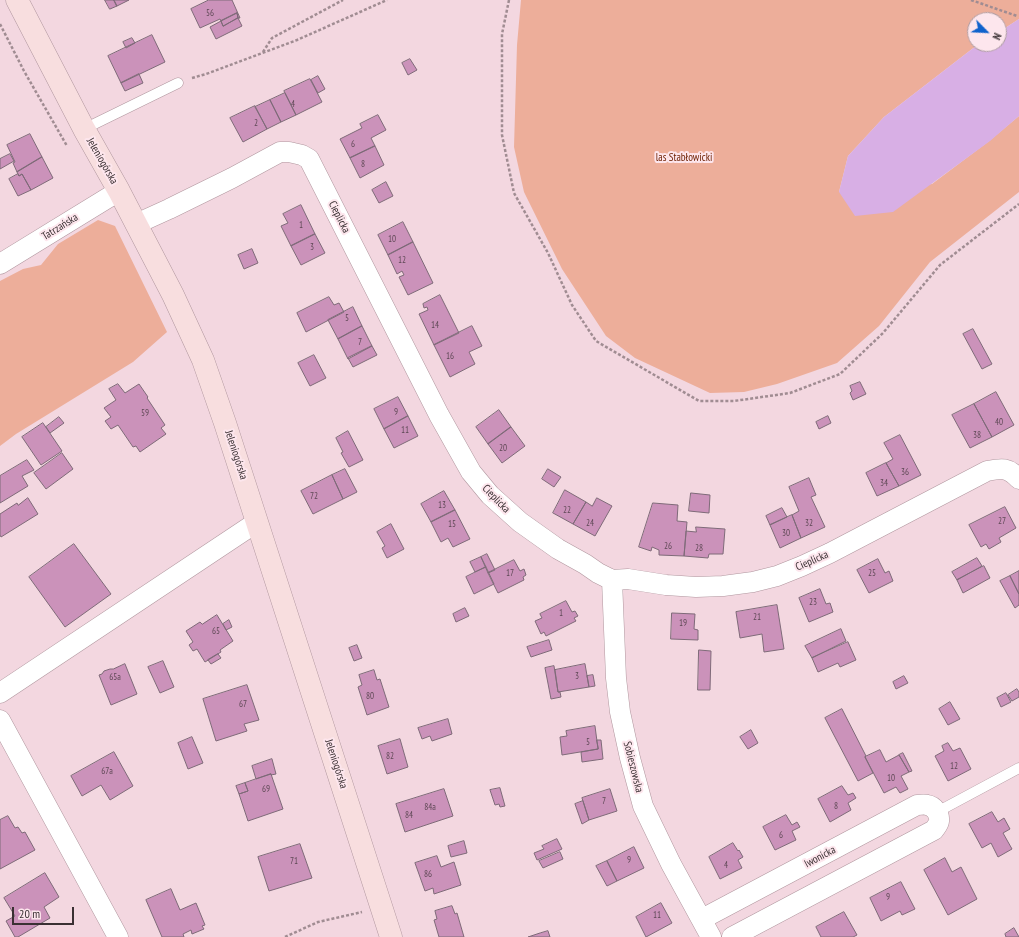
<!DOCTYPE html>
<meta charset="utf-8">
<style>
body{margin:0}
#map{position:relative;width:1019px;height:937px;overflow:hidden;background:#f3d7e0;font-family:"PT Sans Narrow",sans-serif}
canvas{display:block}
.north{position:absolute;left:967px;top:12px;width:40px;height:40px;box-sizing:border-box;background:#fde6ed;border:1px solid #af9da3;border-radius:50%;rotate:114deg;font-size:11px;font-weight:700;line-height:16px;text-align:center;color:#3a3033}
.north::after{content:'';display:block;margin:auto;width:14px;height:18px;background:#1062cc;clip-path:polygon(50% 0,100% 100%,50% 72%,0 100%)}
.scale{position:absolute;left:12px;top:907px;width:62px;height:18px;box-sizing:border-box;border:2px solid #3a3033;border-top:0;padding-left:5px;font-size:12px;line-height:14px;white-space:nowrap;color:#3a3033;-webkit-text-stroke:3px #fde6ed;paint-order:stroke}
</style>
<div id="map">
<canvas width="1019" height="937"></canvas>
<div class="north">N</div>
<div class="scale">20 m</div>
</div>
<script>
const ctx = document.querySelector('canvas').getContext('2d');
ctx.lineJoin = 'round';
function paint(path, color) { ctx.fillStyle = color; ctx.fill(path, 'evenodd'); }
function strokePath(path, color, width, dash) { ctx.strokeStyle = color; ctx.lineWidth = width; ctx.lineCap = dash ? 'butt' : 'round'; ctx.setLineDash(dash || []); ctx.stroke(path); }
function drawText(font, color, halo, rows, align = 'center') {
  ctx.font = font + ' "PT Sans Narrow",sans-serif'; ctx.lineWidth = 4; ctx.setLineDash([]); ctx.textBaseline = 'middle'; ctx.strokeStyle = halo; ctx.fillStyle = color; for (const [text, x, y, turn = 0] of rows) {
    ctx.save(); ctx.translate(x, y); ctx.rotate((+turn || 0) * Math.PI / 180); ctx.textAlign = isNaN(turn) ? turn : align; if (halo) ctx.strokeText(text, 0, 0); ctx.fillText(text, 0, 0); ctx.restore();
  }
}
paint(new Path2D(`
 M521,0H1019V19L999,32V20H975V44H980L972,49L884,117L848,156L839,192L932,184L989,141L1019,116V192L930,262L879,326L837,363L777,384L744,392L710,393L635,358L606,336L562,269L524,192L514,147L517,45Z
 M98,220L115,226L167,332L133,362L16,434L0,446V281L23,269L41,265L58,244Z`), '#edae9a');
paint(new Path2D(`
 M1019,19V116L990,141L893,212L855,216L839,192L848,156L884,117L972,49L980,44H999V32Z`), '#d8afe5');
const building = new Path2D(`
 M105,0H114L117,6L110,9Z
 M114,0H129L117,6Z
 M209,0H232L240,18H238L237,13L221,21L220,19L200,28L191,9Z
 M237,13L238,18L223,26L221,21Z
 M238,18L242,26L216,39L210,27L221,21L223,26Z
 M152,35L165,62L121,83L108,56Z
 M132,38L135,43L126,48L123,42Z
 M410,59L417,70L408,75L402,63Z
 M139,74L143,83L125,91L121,83Z
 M318,76L325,89L318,93L311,80Z
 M310,79L322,102L296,115L284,91Z
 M285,93L296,115L281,122L270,100Z
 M270,100L281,122L267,129L255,107Z
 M255,106L267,129L243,142L230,118Z
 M378,115L386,130L371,138L375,146L350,158L340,139L362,128L360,124Z
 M30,134L42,157L17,172L13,163L15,162L7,145Z
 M375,146L384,165L360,178L350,158Z
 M10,154L14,161L0,169V159Z
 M42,157L53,178L31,190L22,174L19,176L17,172Z
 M18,174L19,176L22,174L31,190L18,196L9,179Z
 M386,182L393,196L379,203L372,190Z
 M301,205L315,234L291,246L281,226L288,223L283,214Z
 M403,222L413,242L388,255L378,235Z
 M315,234L325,253L301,265L291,246Z
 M413,242L433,283L408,295L399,277L404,275L402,271L397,274L388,255Z
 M252,249L258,263L244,269L238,255Z
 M440,295L459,333L434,345L419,314L428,310L427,307L424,308L423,304Z
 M329,297L334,305L339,303L344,312L306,332L297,313Z
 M353,307L362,326L338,339L328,320Z
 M362,326L372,346L348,359L338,339Z
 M472,326L482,346L469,352L475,364L450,377L434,345Z
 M973,329L992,364L982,369L963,334Z
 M372,346L377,355L353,367L348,358Z
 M314,355L326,378L310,386L298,363Z
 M860,382L866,394L853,400L850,393L852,391L850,386Z
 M118,384L125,393L139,384L148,397L147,398L165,425L161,428L166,434L140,452L136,446L133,447L118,425L111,429L105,421L111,417L104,408L116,400L109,389Z
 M996,392L1014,425L992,437L974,404Z
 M398,397L408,416L384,429L374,409Z
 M974,404L992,437L970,448L952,415Z
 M499,410L511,427L488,444L476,427Z
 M408,416L418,436L394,448L384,429Z
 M828,416L831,423L819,429L816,422Z
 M59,417L64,423L50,433L46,427Z
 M43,423L62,451L41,465L22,437Z
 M511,427L525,446L502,463L488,444Z
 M348,431L363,460L349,467L341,453L343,452L336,438Z
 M900,435L921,475L899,486L886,463L893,459L884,443Z
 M62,453L73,469L46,489L34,473Z
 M27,460L34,470L22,476L28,486L0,503V476Z
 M886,463L899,486L877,496L866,473Z
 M345,469L357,492L343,499L332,475Z
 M548,469L561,477L554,487L542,479Z
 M332,475L343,499L313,514L301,491Z
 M809,478L816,495L811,497L825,527L801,538L792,515L799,511L789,487Z
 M565,490L586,502L573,524L553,513Z
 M444,491L455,510L431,522L421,504Z
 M691,493L710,495L709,513L689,511Z
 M28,498L38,514L1,537L0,535V514L17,503L18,505Z
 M597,498L612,506L595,536L573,524L586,502L592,506Z
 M653,503L678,505L677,521L687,522L684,556L659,555V550L652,547L651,551L639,547Z
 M1005,507L1016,528L999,538L1001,542L989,549L986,544L981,547L969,525Z
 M782,508L787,517L770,525L766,516Z
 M455,510L470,539L453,547L448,538L441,542L431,522Z
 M792,515L801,538L780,548L770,525Z
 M391,524L404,549L387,558L382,548L385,546L377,532Z
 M696,527L725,529L723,554H709L708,558L684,556L686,531L696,532Z
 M74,544L111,594L65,627L29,577Z
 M487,554L495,570L488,573L481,557Z
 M481,557L486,567L475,572L470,562Z
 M977,558L982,566L957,580L952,572Z
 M878,559L885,573L889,571L893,581L869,593L857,570Z
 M514,560L520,571L524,569L526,575L523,577L524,580L498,593L488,573Z
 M984,566L990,578L963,593L957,580Z
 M486,567L494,584L474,594L466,577Z
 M1019,571V594L1010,576Z
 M1010,576L1019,594V605L1015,608L1000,581Z
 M820,589L826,604L830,603L833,612L809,622L799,598Z
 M566,601L572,612L575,611L578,616L574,618L576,621L546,636L544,632L541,634L535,621L542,618L540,614Z
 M777,605L784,649L764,652L762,634L740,638L736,612Z
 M465,608L469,616L456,622L453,614Z
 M672,613L695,614L694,629L698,630V640L671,639Z
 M217,615L233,641L220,650L221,652L205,662L197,649L193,651L189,645L193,642L186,631L200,622L202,624Z
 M229,620L232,627L226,630L223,624Z
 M841,629L846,641L812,658L805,646Z
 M549,640L552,650L531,657L527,647Z
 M848,642L856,660L840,667L838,663L818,672L812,658Z
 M357,645L362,658L354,661L349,648Z
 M699,650L711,651L710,690H698Z
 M218,654L221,658L211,664L208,660Z
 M163,661L174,687L160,693L148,667Z
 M125,664L137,694L111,705L99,675L102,674L104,671L110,669H113Z
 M585,664L589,687L558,692L555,670Z
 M554,666L558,692H560L561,697L551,699L545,668Z
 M374,670L377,680L380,679L389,707L367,715L358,687L362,685L359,675Z
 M593,675L595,686L589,687L587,676Z
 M904,676L908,683L896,689L893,682Z
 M247,685L259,720L244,724L247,731L216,741L203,699Z
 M1017,689L1019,692V697L1012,701L1008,695Z
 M1006,693L1011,702L1001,707L997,698Z
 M950,702L960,719L948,725L939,709Z
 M842,709L866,756L865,757L873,773L858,781L825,718Z
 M448,719L452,734L432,741L430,736L422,739L418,728Z
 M595,726L598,749L562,755L560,737L567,736L566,731Z
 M751,730L758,743L748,749L740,737Z
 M192,737L203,763L188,769L178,743Z
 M400,739L408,767L387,774L378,746Z
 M597,740H601L603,759L582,762L581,752L598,749Z
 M948,743L953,751L960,748L971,769L948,781L935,756L944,751L942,746Z
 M880,750L886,762L899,755L909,772L901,776L908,789L900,793L896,787L884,793L865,757Z
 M114,752L133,786L110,800L101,785L82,796L71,776Z
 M903,753L912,771L909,772L899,755Z
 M272,759L276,774L271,775V774L256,779L252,766Z
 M271,774L283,809L248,821L239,794L248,791L245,783Z
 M245,783L248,791L239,794L236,786Z
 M842,786L848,795L853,793L856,798L848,803L851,810L830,822L818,799Z
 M500,788L505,806L500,807L499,804L495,805L490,790Z
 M444,789L453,816L405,832L396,804Z
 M610,789L617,811L589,820L582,798Z
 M583,801L589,820L582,824L575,804Z
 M992,812L998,822L1004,818L1010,829L1003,833L1012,849L998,857L991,843L982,848L969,824Z
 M786,815L792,825L797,822L800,827L792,831L796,840L775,850L763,827Z
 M8,816L15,828L18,827L22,833L25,832L35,850L0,869V820Z
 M557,839L562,849L537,860L534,853L544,849L542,846Z
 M464,841L467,853L451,857L448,846Z
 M733,843L738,851L739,850L743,857L738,860L742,868L720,879L709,857Z
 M300,844L312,878L269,891L258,857Z
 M634,847L644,868L617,881L607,861Z
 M560,852L563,859L543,868L539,861Z
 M437,856L441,867L454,862L461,885L434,894L433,888L425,891L415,863Z
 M945,858L952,872L961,867L977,899L948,915L924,870Z
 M607,861L617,881L607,886L596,866Z
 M45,873L59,897L44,907L50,918L18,937H15L6,921L15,916L4,898Z
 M901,882L915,909L902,915L900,911L881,921L870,898Z
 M171,889L180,910L196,903L205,925L202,926L204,929L192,934L191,930L183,934L184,937H162L146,900Z
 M661,903L672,923L646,937L636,917Z
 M452,906L455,914L457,913L464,937H439L434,920L437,919L435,911Z
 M844,912L857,935L853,937H821L816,927Z
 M1014,928L1019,937H1006L1005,934Z
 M548,931L550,937H528L540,933Z`);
paint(building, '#cb92ba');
strokePath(building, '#7e6a78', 1);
const lane = new Path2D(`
 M84,129L178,83
 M937,812L1019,768`);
const street = new Path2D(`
 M136,224L169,209L232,178L280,152H289L302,155L309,159L439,415L471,472L490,495L520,522L558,549L585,564L598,573L612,580L628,579L666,585L696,587L723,586L753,582L777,576L802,566L830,553L987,471C1002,468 1008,467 1019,479
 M0,264L119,191
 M612,580L616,678L620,712L630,758L643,806L671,864L711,937
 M0,693L257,522
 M0,720L118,937
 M702,919L917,805C920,805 924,804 927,805C934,806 940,814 939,821C939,824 936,827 934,830L732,937`);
const secondary = new Path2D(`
 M17,0L84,129L119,191L173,295L203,360L225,423L391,937`);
strokePath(lane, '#b0969e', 11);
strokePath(street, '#b0969e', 21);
strokePath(secondary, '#b0969e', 23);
strokePath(new Path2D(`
 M509,0L502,34V135L514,193L548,253L572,305L596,341L699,401H734L790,393L840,374L883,333L940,265L1019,204
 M971,0L1017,16
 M0,24L24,71L67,146
 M263,52L272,38L343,0
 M192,78L206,74L297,40L387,0
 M285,937L318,922L362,912`), '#a08c92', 2.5, [3, 2]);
strokePath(lane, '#fff', 10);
strokePath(street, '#fff', 20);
strokePath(secondary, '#f8dedf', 22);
drawText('9px', '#5e4855', null, [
 ["56",210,13],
 ["4",293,104],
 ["2",256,123],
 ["6",353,144],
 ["8",363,164],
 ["1",301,225],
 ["10",392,239],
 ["3",312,247],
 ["12",402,260],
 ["5",347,318],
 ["14",435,325],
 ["7",360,342],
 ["16",450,356],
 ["9",396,412],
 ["59",145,413],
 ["40",999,422],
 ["11",405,430],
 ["38",977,435],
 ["20",503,448],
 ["36",905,472],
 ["34",884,483],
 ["72",314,496],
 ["13",442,505],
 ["22",567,510],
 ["27",1002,521],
 ["24",590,523],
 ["32",809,523],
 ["15",452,524],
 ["30",786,533],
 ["26",668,546],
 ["28",699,548],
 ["17",510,573],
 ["25",872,573],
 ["23",813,602],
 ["1",561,613],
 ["21",757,617],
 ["19",683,623],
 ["65",216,631],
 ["3",577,676],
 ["65a",115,677],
 ["80",370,696],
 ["67",243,704],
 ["5",588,742],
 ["82",390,756],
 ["12",954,766],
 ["67a",107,771],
 ["10",891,778],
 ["69",266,789],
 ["7",604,801],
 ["8",836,806],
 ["84a",430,807],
 ["84",409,815],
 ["6",781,835],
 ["9",629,860],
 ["71",294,861],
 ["4",726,865],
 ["86",428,874],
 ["9",888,897],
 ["11",657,915]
]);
drawText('11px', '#702306', '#fde6ed', [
 ["las Stabłowicki",684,158]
]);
drawText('11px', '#3a3033', '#fde6ed', [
 ["Jeleniogórska",102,161,60],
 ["Cieplicka",339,217,63],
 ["Tatrzańska",60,227,-32],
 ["Jeleniogórska",236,455,72],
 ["Cieplicka",496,499,46],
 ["Cieplicka",812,561,-24],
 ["Jeleniogórska",336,764,72],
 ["Sobieszowska",633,767,76],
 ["Iwonicka",820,857,-28]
]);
</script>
